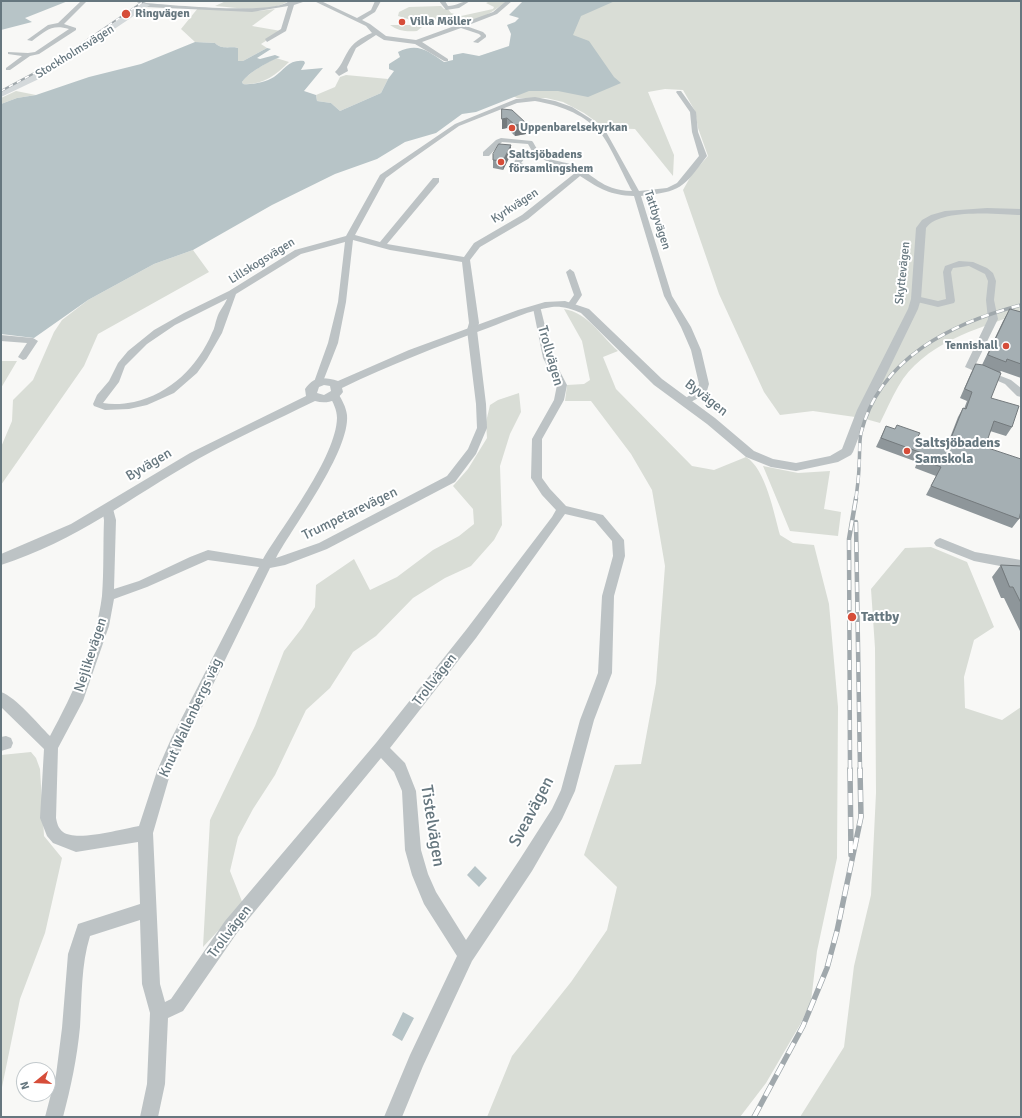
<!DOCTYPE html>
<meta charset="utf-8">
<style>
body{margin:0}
#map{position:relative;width:1022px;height:1118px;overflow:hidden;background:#f8f8f6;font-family:Signika,sans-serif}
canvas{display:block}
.frame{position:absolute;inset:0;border:2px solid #66777f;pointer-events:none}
.north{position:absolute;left:16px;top:1062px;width:40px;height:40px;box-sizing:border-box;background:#fff;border:1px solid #c2c9cc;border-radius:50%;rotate:252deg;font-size:11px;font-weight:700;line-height:16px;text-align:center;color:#66777f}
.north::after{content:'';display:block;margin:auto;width:14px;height:18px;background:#d64d39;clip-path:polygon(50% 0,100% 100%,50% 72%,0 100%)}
</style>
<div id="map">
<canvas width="1022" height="1118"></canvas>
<div class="frame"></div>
<div class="north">N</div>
</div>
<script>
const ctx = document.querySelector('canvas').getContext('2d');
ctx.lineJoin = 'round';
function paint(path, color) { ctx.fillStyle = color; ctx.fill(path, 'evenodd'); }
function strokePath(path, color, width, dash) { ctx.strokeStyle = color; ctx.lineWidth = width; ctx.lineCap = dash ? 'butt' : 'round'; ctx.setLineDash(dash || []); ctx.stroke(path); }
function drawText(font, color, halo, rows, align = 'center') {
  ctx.font = font + ' Signika,sans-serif'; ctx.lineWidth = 4; ctx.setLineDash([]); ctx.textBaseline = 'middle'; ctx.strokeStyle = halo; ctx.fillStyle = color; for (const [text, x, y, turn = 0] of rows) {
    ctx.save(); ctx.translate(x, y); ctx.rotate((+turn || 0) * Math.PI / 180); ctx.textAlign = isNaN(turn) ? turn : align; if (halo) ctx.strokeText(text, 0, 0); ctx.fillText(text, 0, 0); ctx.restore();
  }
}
paint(new Path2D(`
 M226,1H289C269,13 238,8 215,6Z
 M490,1H506C498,9 474,24 463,23C458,23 453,20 448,19C437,17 425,24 417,31C407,32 398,31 390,25H411L414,21L398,16L399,12L409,7L441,6L444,9H448L451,13L461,16L493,9L494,7L486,3Z
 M568,1H1021V313C977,329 923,343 898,387C891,399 886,411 880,423L862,418L813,411L780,415L764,392L719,294L683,190L692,174L708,156L698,128L695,111L683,90L665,89L648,92L674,155L673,176L635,129L605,128L584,113L563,102L546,98H517L509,94Z
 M198,8L258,11L275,9L252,26L281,31L261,44L267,48L243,61H238V48C230,46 221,50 215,43L195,42L181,29Z
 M276,58L289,62C275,76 263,85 243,84L242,82C248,73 266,63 276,58Z
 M346,75L388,79L381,93L340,111L331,103L317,101L316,95L335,87L340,77Z
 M16,91L36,95L17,98L1,104V98Z
 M193,250L209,272L98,334L84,366L1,485V447L12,421L13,400L33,380L54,332L62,320L88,300L154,264Z
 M564,309C588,313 600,335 618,351L603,357L616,389L692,466L714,470L746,457C766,469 774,514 780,535L793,543L814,545L829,604L838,707L837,858L817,951L811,1001L801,1023L766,1083L740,1117H487L512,1056L571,982L607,930L617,887L584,855L615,765L641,764L656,683L665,566L652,490L631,454L591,401H565L567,385L584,384L590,380L582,341Z
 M1,361H17L1,388Z
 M519,393L521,412L510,434L500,466L502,525L494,540L471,566L445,578L413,598L376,636L353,652L330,688L306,710L275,775L253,809L238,837L230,871L243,904L203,947L210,820L255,726L284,651L302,628L315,607L316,585L354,559L370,590L397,577L433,550L459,536L474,524L473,509L453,486L468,469L487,438L486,422L490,405L498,400Z
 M763,466L798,473L830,471L824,509L841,512L838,536L790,531Z
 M931,547L967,562L994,627L974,640L964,677L965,708L1002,720L1021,707V1117H800L844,1047L854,966L871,895L876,793L875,648L871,589L905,548Z
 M31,752L36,758L40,769L44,836L62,858L45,933L20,999L1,1092V755Z`), '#d9ddd6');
paint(new Path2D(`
 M1,1H68L25,18L32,22L1,30Z
 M523,1H615L581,16L573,35L589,41L614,77L621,83L588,97L558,91H529L476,112L462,114L436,133L405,142L377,159L335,174L272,205L193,250L154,264L88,300L34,338L1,334V104L17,98L36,95L89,77L141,64L195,42L215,43C221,50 230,46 238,48V61H243L267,48L271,49L257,58L260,59L275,55L280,57C268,62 249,72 242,82L243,84C252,85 266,82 274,77C285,69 289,59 304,61L305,63L301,70L323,68L304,91L316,95L317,101L331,103L340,111L381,93L388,79L394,71L389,69V64L400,57L398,52C418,42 428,51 444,62L453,60V55L463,53L479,56L509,46L511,34L507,25L515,22L519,18L509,15Z
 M475,866L487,878L479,887L467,875Z
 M403,1012L414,1018L402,1041L392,1035Z`), '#b7c4c7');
paint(new Path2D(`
 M81,1H87L64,24L76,28V30L39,54L30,56L10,70H6V68L22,56L8,54V52L28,53L35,52L69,29C51,24 46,31 32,41L27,40L48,25L58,23Z
 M289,1H306L294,5L286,31L267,42L265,39L281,29L288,6L252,12L146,7L143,5L146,3C171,5 274,15 289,1Z
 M314,1H321L357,18L371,10L375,1H381L375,12L362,20L370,24L386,36L416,40L493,12L506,1H512L497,14L466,26L483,32L486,35V37L478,43L473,42L481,36L479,34L461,28L422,42L448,59V61H444L415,44L384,40L376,35L356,48L347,67L348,71L339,76L335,72C341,66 343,60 347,53C352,43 362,37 372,33L366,26Z
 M439,1H445L448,6C456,6 462,1 470,1L459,8L446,10Z
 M677,91H681L696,112L698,132L707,156C682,189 682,191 641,196L672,296L691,327L701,350L709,384L706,394L685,405L680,402L697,390L699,384L691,350L681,327L664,296L634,196C610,195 600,189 580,176L528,219L480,247L470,260L479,323L477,330L486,404L487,428L476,454L455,482L327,549L285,565L270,568L182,748L171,771L153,833L160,984L165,1002L171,999L225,921L376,743L466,630L552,517L556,510L542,495L531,478L532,439L554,400L557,385L543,358L533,308L537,305L540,306L553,358L567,385L564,400L542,439V478L550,489L566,506L603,515L624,540L625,556L614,596L612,673L594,720L575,791L562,819L532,871L472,961L423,1066L402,1117H384L410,1055L457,956L424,904L412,875L405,850L402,791L394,772L381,758L237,933L183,1011L168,1018L165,1084L158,1117H140L147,1084L150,1013L142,984L140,920L90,936C81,965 82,996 80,1027C77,1058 71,1087 63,1117H45L56,1075L62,1028L68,954L78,924L140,904L138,842L76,852L53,843L47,836L40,818L44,749L1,707V692C17,698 37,723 50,736C73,694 96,644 102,596C104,571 103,545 104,520L102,508L104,505H112L116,520L114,589L139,581L190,557L208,550L263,559C284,524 336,457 337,418C337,410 333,402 329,395L330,393H338C342,400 346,407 347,415C350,451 294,525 276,558L319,543L447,476L468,449L477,428L476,404L467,330L469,323L462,262L390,250L353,240L346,302L338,343L322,384H316L314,382L328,343L338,302L345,242L301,254L236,294L222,333L207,359L197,373L174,393L147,405L129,409L105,410L94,406L93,404L97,395L109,381L118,363L128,351L154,330L184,313L229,291L295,250L346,236L380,175L455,124L516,99L535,97L555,101L572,107L591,119L605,130L639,191L667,188L677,183L699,156L692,132L690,112L676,92ZM535,101C558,105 582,113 599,131C609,142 624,177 632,191C599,190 596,174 570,164C561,161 549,161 541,154C537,151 535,144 532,141L501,138L496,140L483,152V156H489L502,142L528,144L533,153L520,154L513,163C528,182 548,164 564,167C568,168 572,171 575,173L522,215L474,243L464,257L387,244L439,182V178H433L380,242L355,235L386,178L405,164L459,126L517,103ZM537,157L554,164L531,167L521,163L525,158ZM227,299C224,306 219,311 217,318C215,323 215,328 212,333C198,366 170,394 134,402C124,404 113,405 103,403L119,382L125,366L147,344L175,325ZM565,514L595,521L612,541L613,556L602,596L598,673L580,720L561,790L552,809L520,859L466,940L436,892L428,874L421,850L416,791L405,763L390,748L476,638ZM208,560L259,567L171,739L157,771L139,826C122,829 76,842 63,832C58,828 57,823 56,818L58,748L83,701L109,626L114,599L147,587Z
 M959,261L973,262L987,268L993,273L996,281L994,300L998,319L975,366L1011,380L1021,388V397L1017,396L1005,384L965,367L988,319L986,300L988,281L985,274L969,266L953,268L951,272L955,301L954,303L938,307L913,301L912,299L916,296L938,301L946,299L943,272L945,266Z
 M570,269L574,272L582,295L574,307L571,308L567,305L574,295L566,272Z
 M1,335L33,338L38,341L26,359L23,360L18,357L27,343L1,341Z
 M940,538L975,552L1021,560V570L974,561L936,546L934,543L936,540Z
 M6,736L11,738L13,743L11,748L1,751V737Z`), '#bdc3c5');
paint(new Path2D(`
 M135,1H143L149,5L144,6Z
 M987,208L1021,209V215C999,214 939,208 926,228L921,299L918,309L869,410L853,452L851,455L838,462L796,471L771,467L746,457L707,424L654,385L581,313C572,309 562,306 552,307C530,310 509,320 488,328C439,346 389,365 342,388L343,392C336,402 326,404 315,401C276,420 236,438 198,459C131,497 76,541 1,565V554L71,524L190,453L306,396L305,389C314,376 324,377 338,381L409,350L518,310L545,302L565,301L589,309L662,379L715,418L754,451L773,459L796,463L830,456L842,449L857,410L908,309L911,299L916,228L922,220L931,215L945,211ZM324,385L330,386L331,391L324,395L317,393L319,387Z`), '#bdc3c5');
paint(new Path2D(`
 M143,3L150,5L43,77L1,97V91C52,66 97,35 143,3Z`), '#d4d9db');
const railFar3 = new Path2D(`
 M1,91L55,62L144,1`);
const railFar2 = new Path2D(`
 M856,499C857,488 859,477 859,466C860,455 859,443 861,433C880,357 953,323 1021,305`);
const railFar1 = new Path2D(`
 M856,522L860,770
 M850,770L849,539L856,498`);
const rail = new Path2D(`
 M850,769L851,855
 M754,1117L803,1026L827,968L837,931L861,817L860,769`);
strokePath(railFar3, '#a0a8ac', 2);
strokePath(railFar2, '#a0a8ac', 3.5);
strokePath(railFar1, '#a0a8ac', 4.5);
strokePath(rail, '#a0a8ac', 5.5);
strokePath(railFar3, '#fff', 1.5, [4.5]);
strokePath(railFar2, '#fff', 2.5, [8]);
strokePath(railFar1, '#fff', 3, [10]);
strokePath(rail, '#fff', 4, [12]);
paint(new Path2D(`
 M502,109L526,134L515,136L507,128L502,129Z
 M511,154L503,170L493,168V160Z
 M1010,309L1021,312V378L1001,371L1000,372L991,398L1012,427L1006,436L990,431L985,447L1019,519L1012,528L926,495L936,476L915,468L917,462L876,447L886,426L946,448L958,417L963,408L964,409L967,401L960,398L971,373L976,364L982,365L1003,321Z
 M1001,565L1021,566V631H1020L1004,598H1001L992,577Z`), '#8e969a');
paint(new Path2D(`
 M507,118V128L502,129V119Z
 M526,123V134L515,136V125Z
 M511,145V154L503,170V161Z`), '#747a7d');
const building = new Path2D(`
 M502,109L512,110L526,123L515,125L507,118L502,119Z
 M499,144L511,145L503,161L493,160V154Z
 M1010,309L1021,312V364L1007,359L1006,362L988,355Z
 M976,364L983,365L1001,373L991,398L1019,406L1012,427L994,421L985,447L1021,459V511L1019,519L931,486L941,467L920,459L922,453L881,438L886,426L895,429L897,425L920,433L917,438L947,448L963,408L966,409L972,392L965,389Z
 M1001,565L1021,566V603L1013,587H1010Z`);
paint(building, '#a5afb3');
strokePath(building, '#747a7d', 1);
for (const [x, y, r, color] of [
 [126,14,5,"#d64d39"],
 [402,22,4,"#d64d39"],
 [512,128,4,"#d64d39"],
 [501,162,4,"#d64d39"],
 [1006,346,4,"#d64d39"],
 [907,451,4,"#d64d39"],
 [852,617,5,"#d64d39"]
]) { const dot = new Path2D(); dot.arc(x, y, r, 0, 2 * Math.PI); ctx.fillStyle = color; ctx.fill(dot); strokePath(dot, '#fff', 1.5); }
drawText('bold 12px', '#66777f', '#fff', [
 ["Ringvägen",135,14],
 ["Villa Möller",410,22],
 ["Uppenbarelsekyrkan",520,128],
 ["Saltsjöbadens",509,155],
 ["församlingshem",509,169],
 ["Tennishall",998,346,"right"]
], 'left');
drawText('12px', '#66777f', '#fff', [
 ["Stockholmsvägen",75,52,-32],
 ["Kyrkvägen",515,206,-33],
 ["Tattbyvägen",657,220,72],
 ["Lillskogsvägen",262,261,-32],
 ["Skyttevägen",903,273,-84]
]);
drawText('14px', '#66777f', '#fff', [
 ["Trollvägen",550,356,74],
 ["Byvägen",706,398,38],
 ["Byvägen",149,465,-31],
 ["Trumpetarevägen",350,514,-26],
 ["Nejlikevägen",91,655,-72],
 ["Trollvägen",435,680,-52],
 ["Knut Wallenbergs väg",191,718,-65],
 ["Trollvägen",230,932,-53]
]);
drawText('bold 14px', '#66777f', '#fff', [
 ["Saltsjöbadens",915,443],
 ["Samskola",915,459],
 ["Tattby",861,617]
], 'left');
drawText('17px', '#66777f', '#fff', [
 ["Sveavägen",532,812,-62],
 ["Tistelvägen",432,826,81]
]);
</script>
